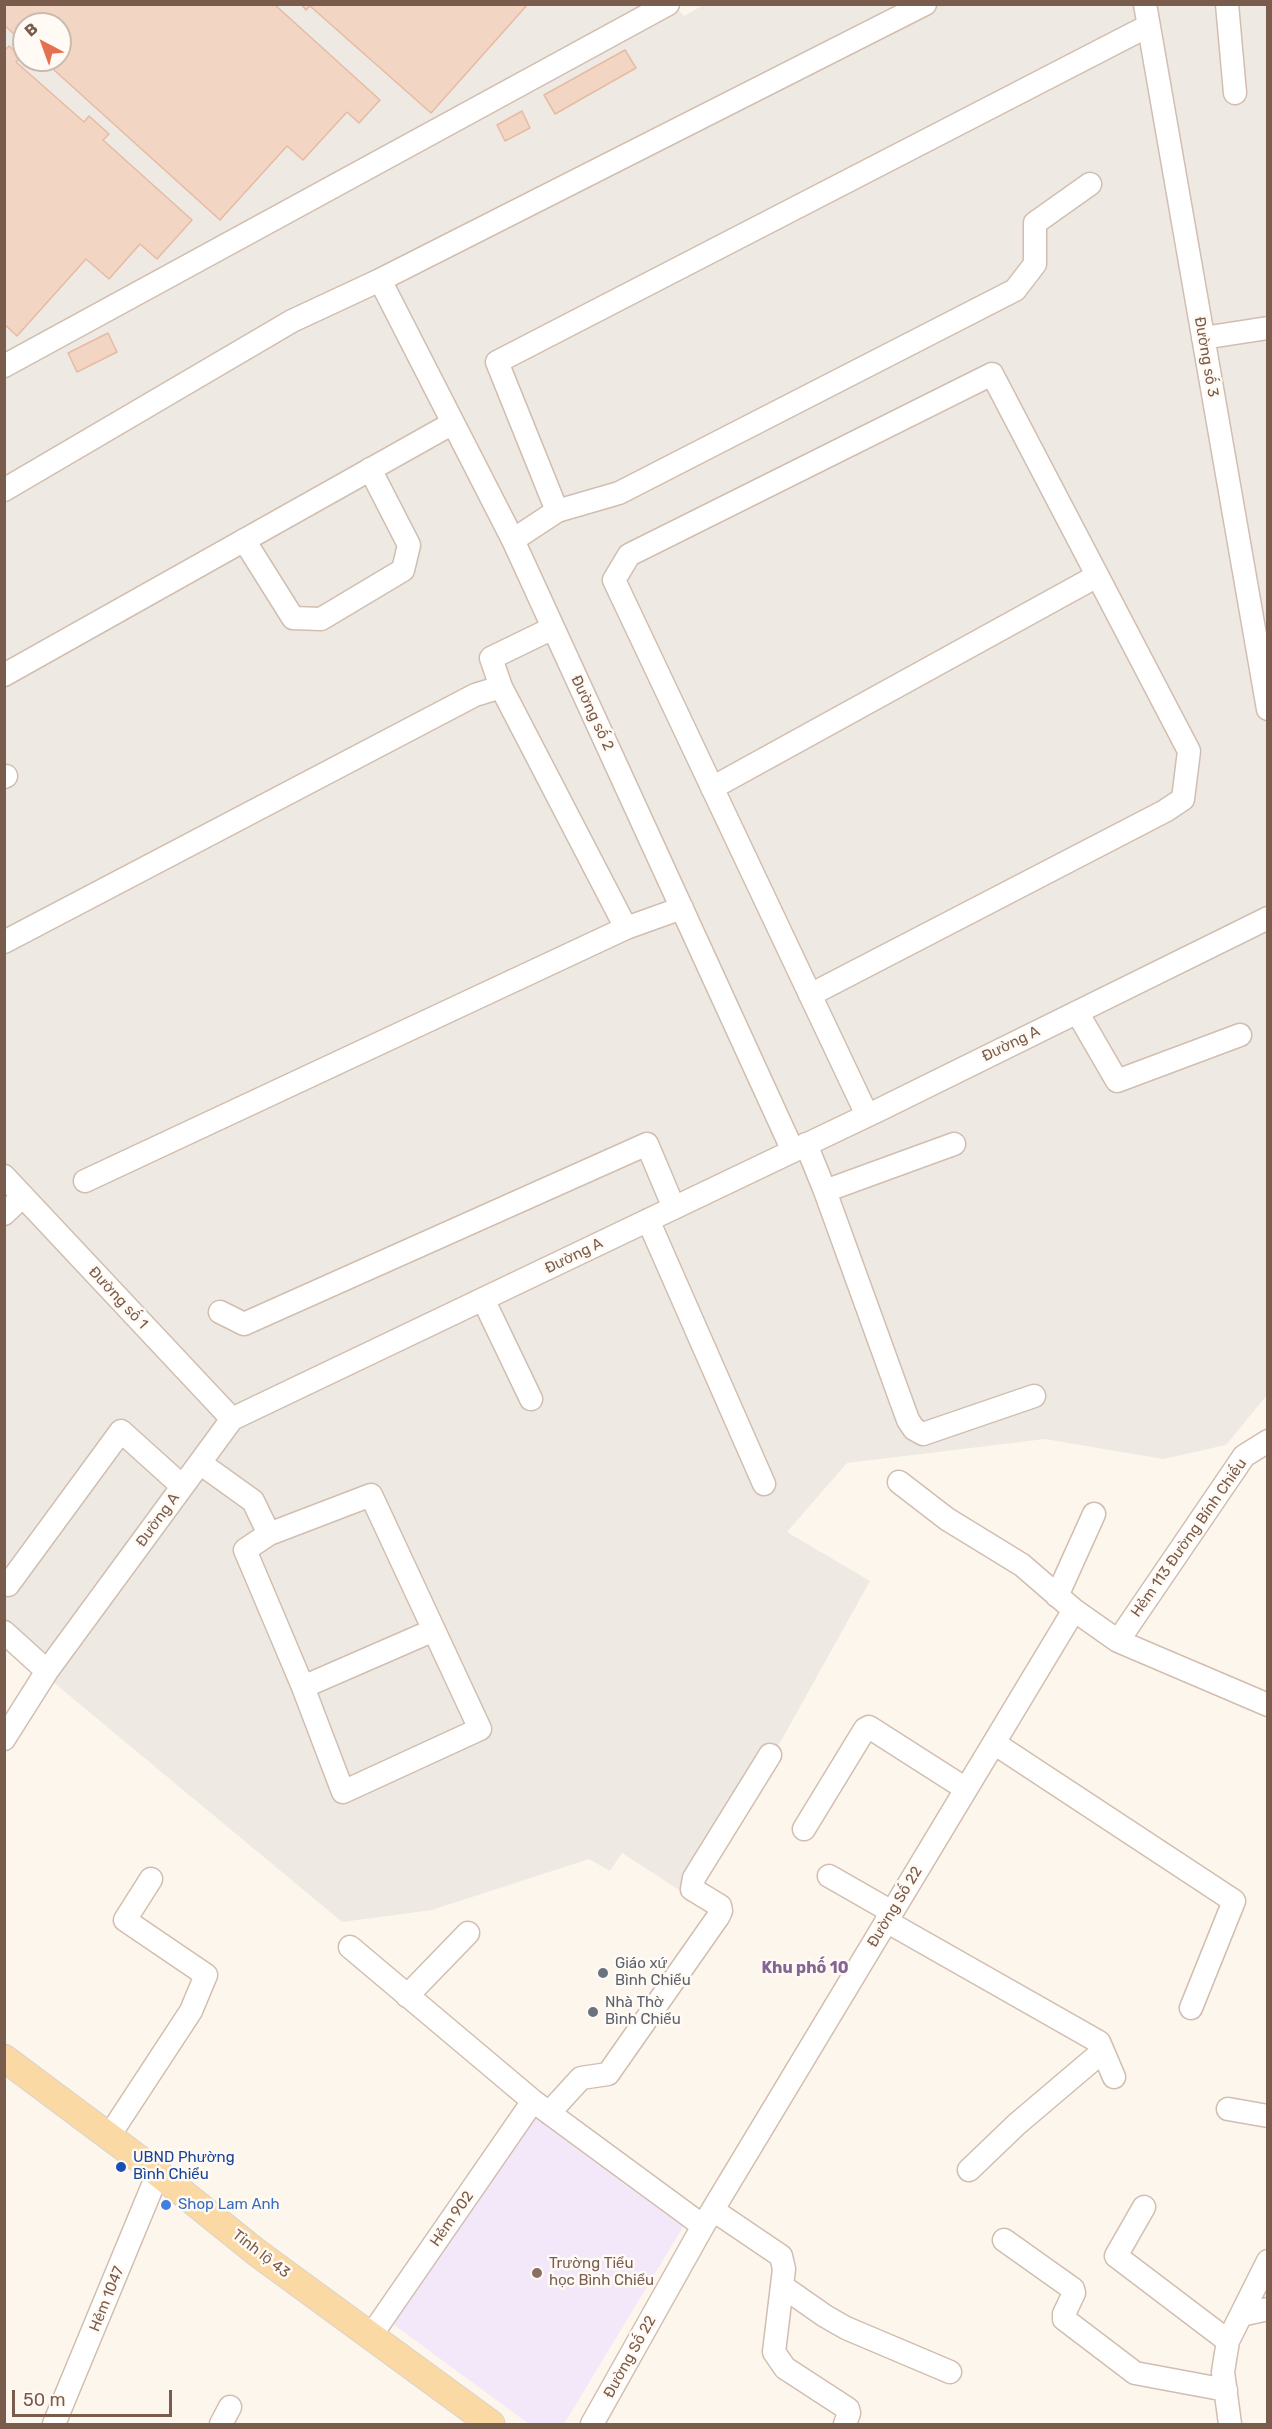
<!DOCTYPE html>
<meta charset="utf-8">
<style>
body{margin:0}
#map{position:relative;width:1272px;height:2429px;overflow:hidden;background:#fdf6ec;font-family:Rubik,sans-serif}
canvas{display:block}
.frame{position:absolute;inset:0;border:6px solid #7a5c4d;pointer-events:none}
.north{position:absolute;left:12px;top:12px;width:60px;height:60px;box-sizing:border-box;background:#fffaf3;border:2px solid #cabbb1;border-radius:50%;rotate:319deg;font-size:16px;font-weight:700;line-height:24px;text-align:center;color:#7a5c4d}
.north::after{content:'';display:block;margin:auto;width:21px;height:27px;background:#e76f51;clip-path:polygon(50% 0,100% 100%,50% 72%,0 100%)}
.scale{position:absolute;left:12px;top:2390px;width:160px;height:27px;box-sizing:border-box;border:3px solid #7a5c4d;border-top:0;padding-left:8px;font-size:18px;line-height:21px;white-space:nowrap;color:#7a5c4d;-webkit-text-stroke:4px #fffaf3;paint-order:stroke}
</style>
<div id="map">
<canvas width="1272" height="2429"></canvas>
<div class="frame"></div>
<div class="north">B</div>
<div class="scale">50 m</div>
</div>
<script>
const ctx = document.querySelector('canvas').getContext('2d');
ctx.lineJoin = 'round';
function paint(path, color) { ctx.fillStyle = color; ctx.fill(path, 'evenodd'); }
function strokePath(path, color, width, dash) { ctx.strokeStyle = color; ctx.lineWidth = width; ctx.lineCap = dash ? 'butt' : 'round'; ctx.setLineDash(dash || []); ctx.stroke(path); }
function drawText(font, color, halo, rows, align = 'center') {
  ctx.font = font + ' Rubik,sans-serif'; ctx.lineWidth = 5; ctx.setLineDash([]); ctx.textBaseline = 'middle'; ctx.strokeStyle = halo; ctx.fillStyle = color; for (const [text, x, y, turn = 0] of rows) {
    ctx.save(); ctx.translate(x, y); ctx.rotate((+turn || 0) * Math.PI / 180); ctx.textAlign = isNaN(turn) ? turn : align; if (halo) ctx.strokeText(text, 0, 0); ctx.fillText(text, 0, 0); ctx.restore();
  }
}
paint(new Path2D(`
 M673,4L684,16L705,4L1267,5V1395L1226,1445L1163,1459L1045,1439L847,1463L787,1532L870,1581L693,1899L622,1853L610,1871L589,1859L432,1910L342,1922L5,1642L4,5ZM24,24H60V60H24Z`), '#efe9e4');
paint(new Path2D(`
 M534,2117L683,2227L564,2424H529L386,2319Z`), '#f3e8fa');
const building = new Path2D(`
 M4,4H274L380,100L359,123L347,112L303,160L287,146L220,220L43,60H60V24H24V43L4,25Z
 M301,4H528L431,113L310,6L306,10Z
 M9,46L21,57L16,62L84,122L89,116L109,134L103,140L192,220L157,259L140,244L109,279L86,259L17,336L4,324V51Z
 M625,50L636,68L555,114L544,95Z
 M522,111L530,128L505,141L497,125Z
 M108,333L117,352L77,372L68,353Z`);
paint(building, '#f3d5c3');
strokePath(building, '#e6bba3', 1.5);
const minor = new Path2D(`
 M1145,4L1268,709
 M1227,4L1235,93
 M380,280L513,540L793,1151
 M1203,338L1268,328
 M4,366L668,4
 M4,490L292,321L380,280L925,4
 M557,511L619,493L1015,290L1035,264V223L1090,184
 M244,540L293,618L321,619L403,570L409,545L370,469
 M513,540L557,511L497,362L1148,26
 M4,675L453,423
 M501,687L491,658L553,628
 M4,777L6,776
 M712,788L1097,576
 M626,928L682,908
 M4,942L475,695L501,687L626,928L85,1181
 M810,995L1165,811L1183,799L1189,751L992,374L629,555L614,580L867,1115
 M1077,1012L1117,1081L1240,1035
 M806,1144L825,1191L954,1144
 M4,1176L232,1419
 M825,1191L908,1420L914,1429L923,1434L1034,1396
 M4,1214L23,1196
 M648,1220L764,1484
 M483,1299L531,1399
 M220,1312L244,1324L647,1144L674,1208
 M200,1463L253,1501L269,1534L371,1495L480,1729L343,1792L303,1687L245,1550L269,1534
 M899,1482L947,1519L1022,1565L1074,1610
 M8,1585L121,1431L182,1486
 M1057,1596L1094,1514
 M4,1632L47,1671
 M1118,1641L1244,1456L1268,1441
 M303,1687L434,1630
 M4,1739L47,1671L232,1419L883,1108L1268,918
 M994,1743L1234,1901L1191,2008
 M804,1829L865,1729L869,1727L966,1789
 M829,1876L892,1912
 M886,1921L1099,2042L1114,2077
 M350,1947L533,2101L703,2226
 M407,1996L468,1933
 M1228,2109L1268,2116
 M549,2113L581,2078L608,2074L718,1917L721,1911L720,1906L692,1889L694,1878L770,1755
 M109,2136L191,2011L206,1975L125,1920L151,1879
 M969,2170L1017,2124L1103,2051
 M1144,2207L1116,2256L1228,2341
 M713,2210L781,2256L784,2269L774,2352L785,2368L848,2409L849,2413L845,2424
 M1004,2240L1073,2289L1074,2293L1064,2314V2319L1135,2373L1226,2390
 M782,2286L825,2316L846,2328L950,2372
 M1241,2315L1268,2309
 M370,2337L533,2101
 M54,2424L158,2173
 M221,2424L230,2407
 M592,2424L703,2226L1074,1610L1118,1641L1268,1705
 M1230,2424L1223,2372L1228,2341L1268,2261`);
const major = new Path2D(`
 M4,2058L158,2173L256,2252L491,2424`);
strokePath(minor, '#d1beb0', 25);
strokePath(major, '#dad1cd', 29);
strokePath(minor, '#fff', 22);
strokePath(major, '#fbd9a5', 27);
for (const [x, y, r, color] of [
 [603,1973,6,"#6b7280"],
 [593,2012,6,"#6b7280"],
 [121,2167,6,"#1a4fb4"],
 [166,2205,6,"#3f7fe0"],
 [537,2273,6,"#8d6e63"]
]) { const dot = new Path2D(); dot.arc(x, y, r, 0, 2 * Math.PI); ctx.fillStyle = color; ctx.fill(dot); strokePath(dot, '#fffaf3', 2); }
drawText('15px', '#7a5c4d', '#fffaf3', [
 ["Đường số 3",1206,357,80],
 ["Đường số 2",592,713,65],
 ["Đường A",1011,1044,-26],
 ["Đường A",574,1256,-26],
 ["Đường số 1",118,1298,47],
 ["Đường A",158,1520,-54],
 ["Hẻm 113 Đường Bính Chiếu",1189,1538,-55],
 ["Đường Số 22",895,1907,-59],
 ["Hẻm 902",452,2219,-55],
 ["Tỉnh lộ 43",261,2254,38],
 ["Hẻm 1047",107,2299,-68],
 ["Đường Số 22",630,2357,-61]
]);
drawText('15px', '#5b616d', '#fffaf3', [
 ["Giáo xứ",615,1964],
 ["Bình Chiểu",615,1981],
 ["Nhà Thờ",605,2003],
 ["Bình Chiểu",605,2020]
], 'left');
drawText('15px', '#164399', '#fffaf3', [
 ["UBND Phường",133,2158],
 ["Bình Chiểu",133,2175]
], 'left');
drawText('15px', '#366cbe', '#fffaf3', [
 ["Shop Lam Anh",178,2205]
], 'left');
drawText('15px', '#785e54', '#fffaf3', [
 ["Trường Tiểu",549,2264],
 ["học Bình Chiểu",549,2281]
], 'left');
drawText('bold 16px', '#846695', '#fffaf3', [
 ["Khu phố 10",805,1968]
]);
</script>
